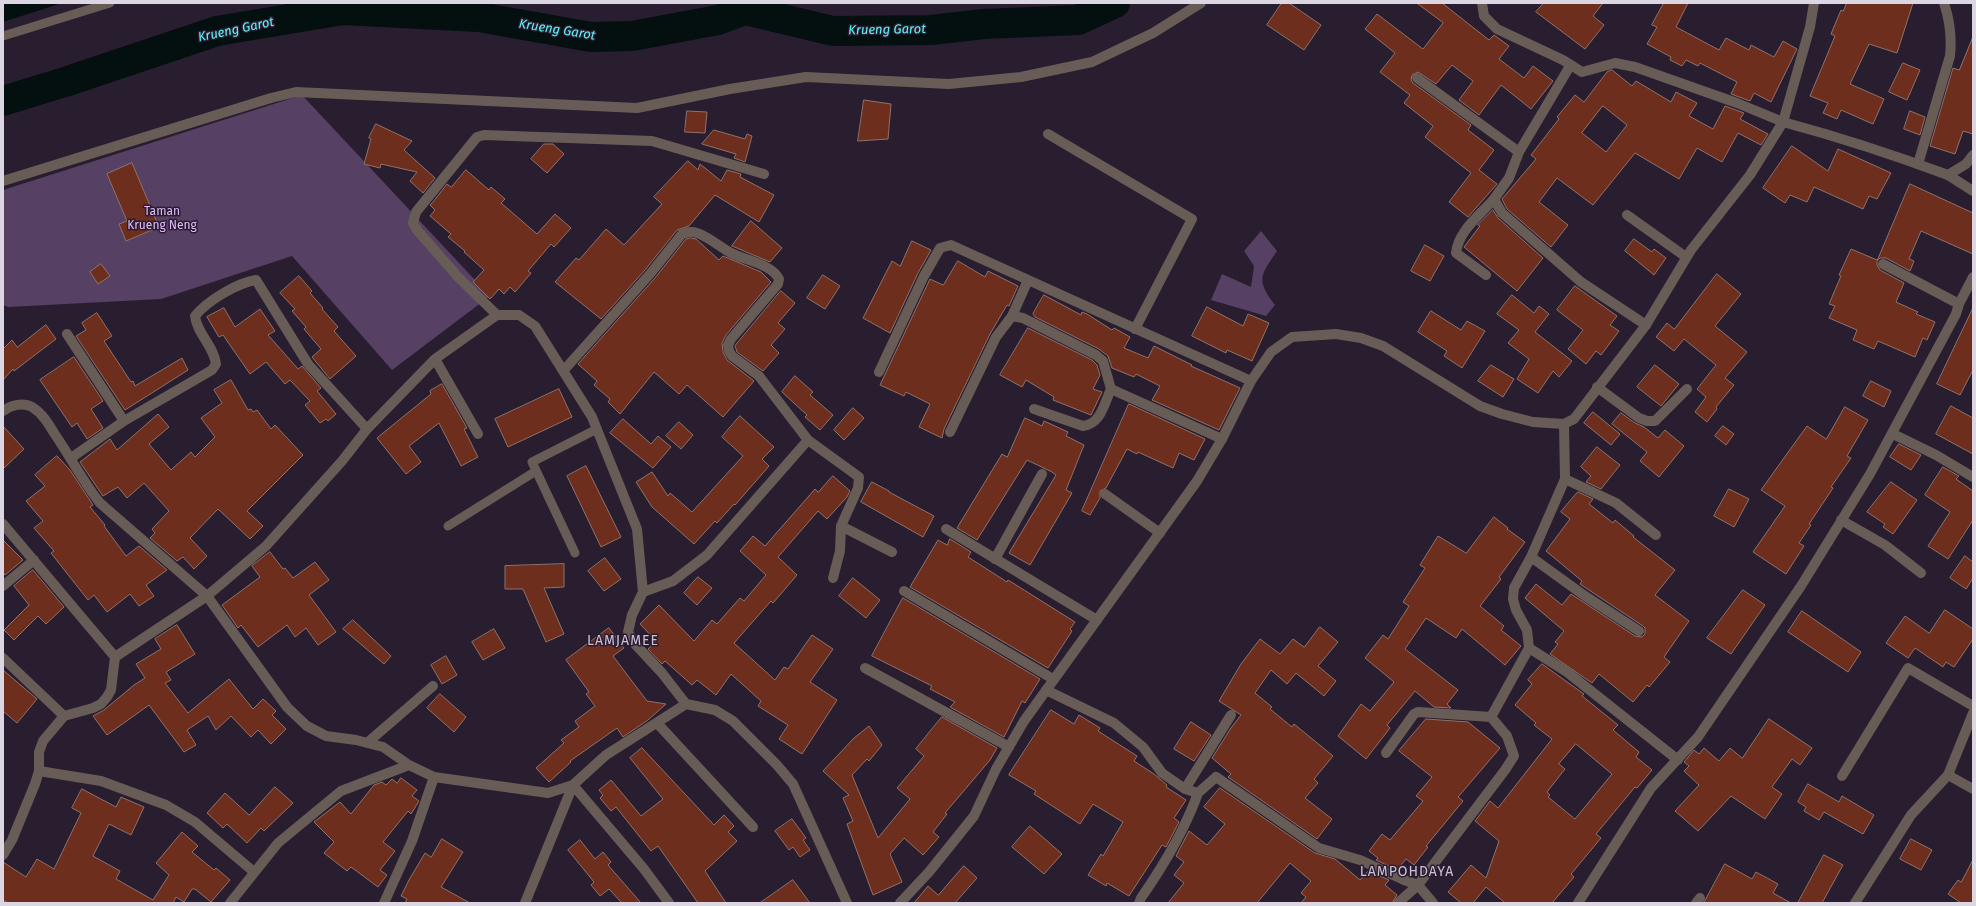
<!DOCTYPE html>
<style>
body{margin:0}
#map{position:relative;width:1976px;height:906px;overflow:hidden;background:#291d30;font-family:"Fira Sans",sans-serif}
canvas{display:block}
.frame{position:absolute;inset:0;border:4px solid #dcd5e2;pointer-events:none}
</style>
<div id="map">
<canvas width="1976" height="906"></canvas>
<div class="frame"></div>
</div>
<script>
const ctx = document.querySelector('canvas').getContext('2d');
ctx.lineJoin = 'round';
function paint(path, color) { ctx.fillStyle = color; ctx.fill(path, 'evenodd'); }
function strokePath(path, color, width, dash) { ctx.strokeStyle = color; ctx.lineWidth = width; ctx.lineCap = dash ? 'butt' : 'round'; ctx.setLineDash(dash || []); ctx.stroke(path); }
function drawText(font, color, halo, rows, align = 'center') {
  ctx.font = font + ' "Fira Sans",sans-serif'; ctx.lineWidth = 3; ctx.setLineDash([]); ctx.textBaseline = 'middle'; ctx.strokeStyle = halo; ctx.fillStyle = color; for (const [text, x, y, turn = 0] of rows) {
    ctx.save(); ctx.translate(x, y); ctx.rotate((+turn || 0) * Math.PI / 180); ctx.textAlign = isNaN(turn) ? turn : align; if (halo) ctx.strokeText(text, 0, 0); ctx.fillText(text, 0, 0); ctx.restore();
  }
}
paint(new Path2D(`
 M302,95L490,296L392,370L292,256L161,299L8,307L3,305V190Z
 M1261,231L1277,251C1261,275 1255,279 1275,305L1266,316L1211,300L1222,274L1251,287L1254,266L1244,251Z`), '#564063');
paint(new Path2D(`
 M3,3H62L3,22Z`), '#040f10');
strokePath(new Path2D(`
 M3,101L68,81L217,31L343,10L479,17L591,37L632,36L718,20L745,10L833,31L931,30L984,24L1078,20L1115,3`), '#040f10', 30);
const building = new Path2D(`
 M1282,3H1289L1321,25L1304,50L1267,25Z
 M1417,3H1442L1489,40L1494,35L1509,46L1499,59L1524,78L1533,66L1553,81L1531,109L1501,85L1479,115L1459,100L1473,81L1452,65L1436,84L1418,72L1412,75L1411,80L1413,83L1471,125L1468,130L1494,150L1479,170L1497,184L1468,217L1449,202L1471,173L1425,137L1433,126L1404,103L1410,95L1380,72L1395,53L1365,29L1377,14L1423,49L1443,23Z
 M1544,3H1603L1593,16L1604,25L1585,49L1536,12Z
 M1664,3H1688L1676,27L1719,50L1726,38L1749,50L1751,45L1774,57L1783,41L1797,49L1771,102L1754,93L1750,101L1731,94L1737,82L1700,63L1698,66L1686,60L1682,66L1670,60L1671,57L1647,44L1657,27L1652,25Z
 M1847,3H1913L1897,53L1869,44L1850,84L1884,99L1873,124L1841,110L1837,119L1823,113L1828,103L1810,96L1835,36L1831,34L1841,10L1843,11Z
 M1973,37V134L1963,131L1955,154L1930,146L1953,68L1959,70Z
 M1903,63L1920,70L1907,100L1889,92Z
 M1612,70L1632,86L1636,81L1671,102L1676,92L1697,103L1689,116L1713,129L1725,106L1744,113L1740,119L1768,134L1761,145L1738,133L1722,162L1697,148L1679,179L1635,153L1593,205L1557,178L1539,202L1568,225L1551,247L1507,209L1502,199L1536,159L1531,155L1559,119L1557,117L1575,95L1584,102L1607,72ZM1603,106L1627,125L1606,152L1582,133Z
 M864,100L891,104L888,139L858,141Z
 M687,111L707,112L705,133L685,132Z
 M1910,111L1925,117L1920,135L1904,129Z
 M376,124L412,141L404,150L435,178L423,193L410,181L417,172L381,164L380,168L364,164L371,139L369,138Z
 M714,130L745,139L747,134L752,136L745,162L734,158L736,154L702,144Z
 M544,144H553L564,154L547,173L531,159Z
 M1792,146L1828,171L1838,149L1891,173L1877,199L1869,196L1863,209L1814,187L1807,202L1790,195L1785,203L1763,188Z
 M688,161L698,170L700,164L721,181L727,170L741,174L740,177L774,195L759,222L715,195L689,226L677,230L645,270L601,319L555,282L576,258L579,260L606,229L624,245L662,204L654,197Z
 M132,163L159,227L126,241L119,224L127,221L107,174Z
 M466,170L489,190L491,187L505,199L501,203L537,234L555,214L571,228L554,247L551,244L528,271L531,273L515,292L510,287L504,294L499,289L490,299L473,282L484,270L464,252L465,251L448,237L451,234L430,216L435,210L430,205L433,202L447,184L451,187Z
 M1910,184L1973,213V254L1921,231L1909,259L1914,261L1910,271L1886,258H1880L1877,261V265L1880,270L1904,283L1896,302L1918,312L1916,314L1935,322L1927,340L1923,338L1915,357L1878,341L1874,349L1853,340L1857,330L1829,318L1835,306L1829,304L1841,276L1839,275L1851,249L1877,260Z
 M1493,210L1498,218L1543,258L1517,291L1464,247L1480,226L1478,225Z
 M751,221L782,248L770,262L732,246Z
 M691,238L696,239L719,260L723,256L761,272L771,282L726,335L722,343L723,352L727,360L754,381L723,417L687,385L679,394L654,372L620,414L608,402L610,399L594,385L597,381L578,364L655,278L686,239Z
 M1634,239L1652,252L1654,249L1666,258L1654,275L1625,251Z
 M912,241L931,250L918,273L890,333L863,318L892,261L900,266Z
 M1425,245L1444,256L1430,281L1411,271Z
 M958,261L985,277L988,271L1018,286L1009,306L1007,305L990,334L944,429L942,438L919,427L930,404L906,392L904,396L880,385L930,279L943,285Z
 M101,264L110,276L98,284L90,272Z
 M1717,274L1741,294L1715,326L1747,352L1725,378L1734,385L1716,407L1717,409L1707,422L1695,412L1706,397L1697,389L1716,365L1684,339L1674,351L1656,337L1667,323L1674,329Z
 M823,275L840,286L825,309L807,298Z
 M299,276L312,291L310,293L323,308L322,309L338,327L334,331L356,356L330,379L312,357L321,349L304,329L306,327L292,311L295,309L280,293Z
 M1575,286L1617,316L1610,325L1619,331L1601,355L1596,351L1586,364L1568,349L1583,330L1557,310Z
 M781,291L795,303L778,323L785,329L771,345L779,353L763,371L737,352L735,346Z
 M1044,295L1081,315L1082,312L1087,314L1112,330L1114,328L1130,337L1124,348L1148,358L1154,346L1192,365L1191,366L1240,388L1219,430L1152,400L1160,386L1136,374L1134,377L1112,368L1108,356L1099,349L1035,317L1033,314Z
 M1512,295L1534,313L1539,306L1549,314L1535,332L1572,361L1559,377L1553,371L1538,393L1517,379L1529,359L1508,343L1519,330L1497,314Z
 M1207,307L1243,326L1248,314L1269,323L1252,361L1227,350L1226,353L1192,336Z
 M224,308L235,327L260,309L275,331L268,335L298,369L302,366L321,388L317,391L336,414L328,421L326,419L320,423L305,405L310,401L290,380L285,384L266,362L250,374L223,335L219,337L207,317Z
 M1973,308V370L1960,395L1937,384Z
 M1431,311L1461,330L1467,321L1485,331L1462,368L1444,356L1447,351L1418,332Z
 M97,313L112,336L104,341L131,382L133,381L135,386L182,358L188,370L125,410L76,336L86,330L82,323Z
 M46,325L56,339L14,371L13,369L3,380V349L12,340L17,347Z
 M1028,328L1092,360L1097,365L1100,375L1093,389L1102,392L1091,415L1053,400L1054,397L1026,380L1022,387L1000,375Z
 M74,357L103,401L91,409L103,428L87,439L77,423L72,427L40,380Z
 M1491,365L1514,379L1503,397L1478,381Z
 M1655,365L1679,384L1661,406L1637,387Z
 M795,376L813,392L810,395L833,415L820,430L805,417L807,415L782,392Z
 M231,380L248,410L251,409L253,412L257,410L271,429L275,425L303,455L247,511L263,526L250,539L218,509L190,538L207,556L194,569L183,557L177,561L150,538L155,533L152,529L169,511L144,483L127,498L118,487L103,496L80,462L110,439L117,450L158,414L169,427L149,444L171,470L191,452L195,457L215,437L201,418L222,403L214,390Z
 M1871,381L1891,391L1884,407L1863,396Z
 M442,384L467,428L464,429L478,457L461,466L439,423L409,446L421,462L406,474L377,438L431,394L430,391Z
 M559,389L572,417L508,447L495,419Z
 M1129,404L1205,439L1194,460L1179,453L1173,468L1138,452L1137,454L1127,449L1106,488L1100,491V498L1090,515L1082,511Z
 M1951,406L1973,418V454L1936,434Z
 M1845,407L1868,420L1847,456L1851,458L1831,487L1833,488L1809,524L1811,525L1799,543L1804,546L1786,574L1753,552L1785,506L1761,490L1807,426L1826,439Z
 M853,408L864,418L844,440L834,430Z
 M1593,412L1620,434L1611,445L1584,423Z
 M1621,413L1635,423L1644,427L1658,438L1665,430L1684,446L1659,477L1640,461L1647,452L1612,424Z
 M740,416L774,447L762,459L769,466L735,505L734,504L717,523L715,521L694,544L652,507L636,482L652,472L668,496L670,493L692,512L743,456L722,437Z
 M1025,418L1042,426L1044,421L1068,432L1066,436L1084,445L1066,490L1072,493L1030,565L1009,553L1056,475L1052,472L1027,460L977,540L957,528L1002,454L1007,457Z
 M623,419L651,444L658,436L671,447L653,468L610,433Z
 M679,422L693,435L681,449L666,436Z
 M3,426L24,449L3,469Z
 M1723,426L1734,434L1726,445L1715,436Z
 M1899,444L1921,455L1911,470L1890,457Z
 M1597,447L1620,465L1601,489L1586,482L1591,476L1581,467Z
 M57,456L70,470L93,505L90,507L105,525L104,526L126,556L139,546L167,570L146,585L154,596L139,606L130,594L107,612L94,595L88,600L51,553L54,551L34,528L43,521L26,501L45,486L35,475Z
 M586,466L621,537L601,547L567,476Z
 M1943,467L1959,476L1956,479L1973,491V520L1948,559L1928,546L1950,512L1925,495Z
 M833,476L850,491L847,497L827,519L818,511L778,557L797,575L773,603L771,601L734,643L775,680L784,667L788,669L812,635L833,649L810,682L837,700L802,754L779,739L788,725L758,706L761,701L731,674L716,695L697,680L692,685L665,661L662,664L648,649L656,641L640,624L659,605L694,641L712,620L717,624L740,598L744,601L766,575L740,551L753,536L765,546L815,489L818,492Z
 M872,482L889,491V492L934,516L923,537L861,502Z
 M1891,482L1917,500L1893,534L1883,527L1885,524L1867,512Z
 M1729,489L1749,499L1734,527L1714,516Z
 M1578,492L1593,499L1589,504L1613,523L1615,520L1634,536L1633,537L1675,570L1655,595L1689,621L1664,657L1670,662L1649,687L1647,685L1633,702L1599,674L1592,683L1550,654L1558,644L1555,642L1564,631L1525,598L1536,584L1562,605L1571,594L1635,636L1642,637L1645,634V628L1643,626L1580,584L1582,581L1546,551L1570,519L1561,512Z
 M1494,517L1508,528L1507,529L1525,542L1499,577L1501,579L1480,606L1504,626L1501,630L1521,646L1505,665L1462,629L1456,638L1426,618L1405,649L1458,690L1447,704L1451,708L1434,707L1415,691L1387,725L1390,728L1366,759L1338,736L1361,704L1370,711L1394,682L1365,658L1383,635L1388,639L1409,606L1403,602L1425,568L1420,565L1438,536L1466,553Z
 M950,539L971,552L968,557L1007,582L1008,580L1075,622L1070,629L1072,631L1048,668L910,587L938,540L947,545Z
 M3,540L23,560L5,575L3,572Z
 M270,552L283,569L285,568L293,578L315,562L329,580L309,595L336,632L318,645L306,628L295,637L287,625L258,647L241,625L238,628L222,605L260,577L252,566Z
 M1965,556L1973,562V578L1966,589L1950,578Z
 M605,558L621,579L604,591L588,571Z
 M564,564V587L544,588L564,634L546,642L523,589H505V566Z
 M33,570L64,607L46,624L38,616L14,640L4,630L29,605L14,586Z
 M698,577L712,588L697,605L684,593Z
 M853,578L880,600L866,618L839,596Z
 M1743,590L1765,605L1731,654L1707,638Z
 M903,598L1040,679L1025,703L1022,701L1004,737L950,707L955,702L930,689L932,686L872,656Z
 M1945,610L1973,629V639L1954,667L1946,662L1943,667L1915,648L1908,658L1886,643L1905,616L1929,633Z
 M1802,611L1861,652L1848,672L1788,632Z
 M353,620L391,656L384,664L343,629Z
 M177,625L195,654L166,672L171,680L165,683L188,713L229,679L253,709L263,699L276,711L272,715L286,729L271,744L258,730L251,737L231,716L216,730L208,716L187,730L196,745L184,752L149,705L107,735L93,716L104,710L134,685L145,678L136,664L161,649L155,639Z
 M1320,627L1338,642L1318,666L1336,681L1324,696L1296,673L1287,684L1271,670L1255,693L1272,707L1270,709L1292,727L1294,724L1333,756L1314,779L1318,783L1305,798L1332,819L1317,839L1228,777L1231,774L1212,758L1231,728L1241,715L1219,701L1241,664L1260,639L1280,654L1293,639L1304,647Z
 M609,628L624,648L613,656L647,701L666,704L648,720L623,737L617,728L570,761L571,762L549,782L536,768L564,743L561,740L579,727L575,721L595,706L586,694L589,692L566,660Z
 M494,629L505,648L483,660L472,642Z
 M446,656L457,675L442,684L431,665Z
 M1542,664L1584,694L1582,696L1618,725L1613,730L1639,752L1636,757L1652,770L1637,788L1635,787L1596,834L1601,838L1571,874L1574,877L1552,903H1505L1486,887L1473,903H1461L1448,892L1471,865L1486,878L1499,841L1475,821L1490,801L1498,808L1552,739L1534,725L1536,723L1515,705L1532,684L1528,680ZM1576,744L1612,774L1575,819L1548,797L1550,795L1547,792L1565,769L1559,764Z
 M3,670L37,699L17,723L3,711Z
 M440,694L466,717L454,732L427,708Z
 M1051,710L1074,724L1079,715L1100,728L1098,731L1137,756L1134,761L1154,774L1167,785L1166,787L1186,800L1174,818L1179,822L1166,847L1162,845L1129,896L1107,883L1106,886L1088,875L1101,854L1103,856L1123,822L1093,804L1080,824L1034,794L1036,791L1009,775Z
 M942,717L997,748L990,760L945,813L947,814L933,832L939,837L923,855L904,838L890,854L902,882L873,895L847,824L853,821L843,798L849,795L823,771L854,738L869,726L882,745L869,761L867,759L852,775L878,838L910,799L897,788L924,756L916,749Z
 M1426,719L1468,722L1500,748L1458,797L1463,801L1426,846L1428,847L1414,865L1406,859L1397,870L1376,860L1378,858L1369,851L1382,834L1390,840L1423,801L1416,796L1432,777L1399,751Z
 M1769,719L1812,748L1800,765L1792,759L1772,787L1782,794L1765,819L1731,796L1698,831L1675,811L1699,785L1684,771L1689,766L1684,762L1694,750L1699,754L1704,748L1719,761L1730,748L1742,758Z
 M1191,722L1211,735L1194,761L1174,749Z
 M642,748L714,825L724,815L734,826L728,832L737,841L705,871L726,903H698L658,846L651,851L616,807L611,811L600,798L603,795L599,790L611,780L641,816L663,799L630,758Z
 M401,778L417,790L412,796L419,801L411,814L408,811L383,842L395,851L380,870L387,875L378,887L351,867L347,871L324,853L334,842L314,822L340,802L351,814L374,785L382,782L386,785L392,779L397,783Z
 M1808,784L1839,802L1842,796L1874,815L1863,834L1824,812L1819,820L1804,811L1806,807L1798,802Z
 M275,787L293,803L264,831L261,828L247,843L227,824L223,828L207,813L225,793L249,815Z
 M1220,788L1315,853L1335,859L1360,880L1368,871L1389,880L1385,885L1397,895L1392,903H1301L1306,897L1301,893L1311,881L1290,863L1257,903H1168L1184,883L1174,875L1184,862L1176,856L1189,831L1207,845L1225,824L1204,807Z
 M82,789L116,807L121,797L144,807L131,835L109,824L93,856L120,871L116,879L153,900L169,875L156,863L182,832L198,846L192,852L214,870L216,868L230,880L211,902L195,889H192L184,902L176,897L173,903H8L3,900V862L26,877L37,859L54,869L81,813L72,808Z
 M792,819L806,838L803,840L810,850L800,857L793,847L789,850L775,831Z
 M1030,826L1062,854L1044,874L1012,847Z
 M442,839L463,852L441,887L470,903H405L407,899L401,896L409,880L425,853L431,857Z
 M1911,839L1932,850L1921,870L1900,859Z
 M580,840L595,859L603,852L611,862L608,865L641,903H622L609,889L600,896L591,885L594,882L568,850Z
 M1824,855L1843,865L1822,903H1798Z
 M1973,860V903H1961L1948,894L1958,880L1961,882Z
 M1725,864L1752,879L1756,872L1778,884L1773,893L1791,903H1704Z
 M964,866L977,878L955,903H914L928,886L938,895Z
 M793,880L810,903H760Z`);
paint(building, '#6d2e1d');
strokePath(building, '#8f726a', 1);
strokePath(new Path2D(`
 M3,36L110,3
 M448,526L536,471
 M575,553L532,462L597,429`), '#685c56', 9);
strokePath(new Path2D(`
 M1482,3L1484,16L1497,29L1563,60L1582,72L1615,63L1635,67L1737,103L1783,122L1810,27L1814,3
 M1570,66L1519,152L1509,178L1494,199L1502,213L1581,282L1646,325
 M1417,78L1519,152
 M1048,134L1192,219L1135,329
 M1918,164L1950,56C1952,37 1950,21 1944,3
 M1948,175L1973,191
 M3,181L271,98L296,92L637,108L730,89L806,77L949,84L1021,77L1092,62L1153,33L1201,3
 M1627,215L1686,257
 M1883,264L1959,304
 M1486,275L1456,253C1458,231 1480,215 1494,199
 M497,315L458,277L417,230L413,223L416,212L477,137L484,135L652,141L764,174
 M1012,316L1028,280
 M67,334L124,421
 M435,359L478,434
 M564,370L650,274L682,234C687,232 691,231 697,233C709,237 720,247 731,253C744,260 772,264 779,279L778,284L731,339L728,345L729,351L732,356L759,376L808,440L859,477L858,488L841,526L892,552
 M879,372L924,276L940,248L951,245L1251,381
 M1597,387L1639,418L1647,421H1655L1687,389
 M1034,409L1083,426C1101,424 1104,404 1111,389
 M3,411C11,405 23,402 32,407C42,413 48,423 54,433C70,456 83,482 100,503L207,596L287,707L307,726L326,736L356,740L383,747L409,765L434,777L548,793L573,785L606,755L686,704
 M950,432L996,337L1012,316L1023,318L1096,355L1103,361L1111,389L1222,439
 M1893,434L1936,455L1973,477
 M71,458L124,421L212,370L216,364C214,346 197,334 195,316C207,301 237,283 256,280L308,364L367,429
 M1565,479L1616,503L1656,535
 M1105,494L1160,533
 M1841,520L1885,545L1921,573
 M3,524L115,657
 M946,529L1097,620
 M1531,557L1585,596L1639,631
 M995,559L1042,474
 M833,578L840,551L841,526
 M3,586L34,560
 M904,591L1053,679
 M643,592L673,581L707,555L808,440
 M1529,648L1567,672L1678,760
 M3,658L64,716
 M865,668L1009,747
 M1046,690L1114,723L1143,747L1162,773L1185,789L1198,793C1184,832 1164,865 1141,898L1139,903
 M657,723L753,827
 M367,743L433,686
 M1386,753L1414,714L1418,712L1491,717
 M39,771L101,781L166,805L195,822L254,872
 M1948,775L1973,789
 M1842,776L1908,668L1973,706
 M1185,789L1231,715
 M1198,793L1216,777L1219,779L1319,848L1360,860L1404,880L1418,885L1398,903
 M3,855L12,840L35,784L39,771V752L43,741L64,716L93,708L101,704L107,697L111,690L115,657L207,596L266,546L342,461L367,429L435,359L497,315H519L535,326L592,417L637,529L643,592L632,615L628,632L635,644L662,673L686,704L715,710L733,721L777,765L793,784L847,903
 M230,903L278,843L341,791L409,765
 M384,903L412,841L434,777
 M525,903L573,785L644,869L669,903
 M1433,903L1418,885L1505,770L1514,756L1507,736L1491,717L1529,648L1527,630L1516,610L1513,599L1514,588L1531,557L1565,479L1564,424
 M1578,903L1651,788L1698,737L1801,586L1870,474L1956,314L1959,304L1973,277
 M1696,903L1700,898
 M1855,903L1911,815L1948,775L1973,713`), '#685c56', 10);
strokePath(new Path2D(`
 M900,903L929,872L974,816L996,769L1024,721L1197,481L1222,439L1251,381L1271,352L1292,337L1336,334L1361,338L1383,346L1480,406L1502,414L1533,422L1564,424L1574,419L1646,325L1691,250L1750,175L1783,122C1839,137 1894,155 1948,175L1966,164L1973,155`), '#685c56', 10);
drawText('12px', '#e4bbfd', '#291d30', [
 ["Taman",162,212],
 ["Krueng Neng",162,226]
]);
drawText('italic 13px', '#60f3f6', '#291d30', [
 ["Krueng Garot",236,30,-12],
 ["Krueng Garot",557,30,9],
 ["Krueng Garot",887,30,-1]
]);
ctx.letterSpacing = '1px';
drawText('14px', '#cebfd8', '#291d30', [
 ["LAMJAMEE",623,641],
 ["LAMPOHDAYA",1407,872]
]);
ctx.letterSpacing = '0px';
</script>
